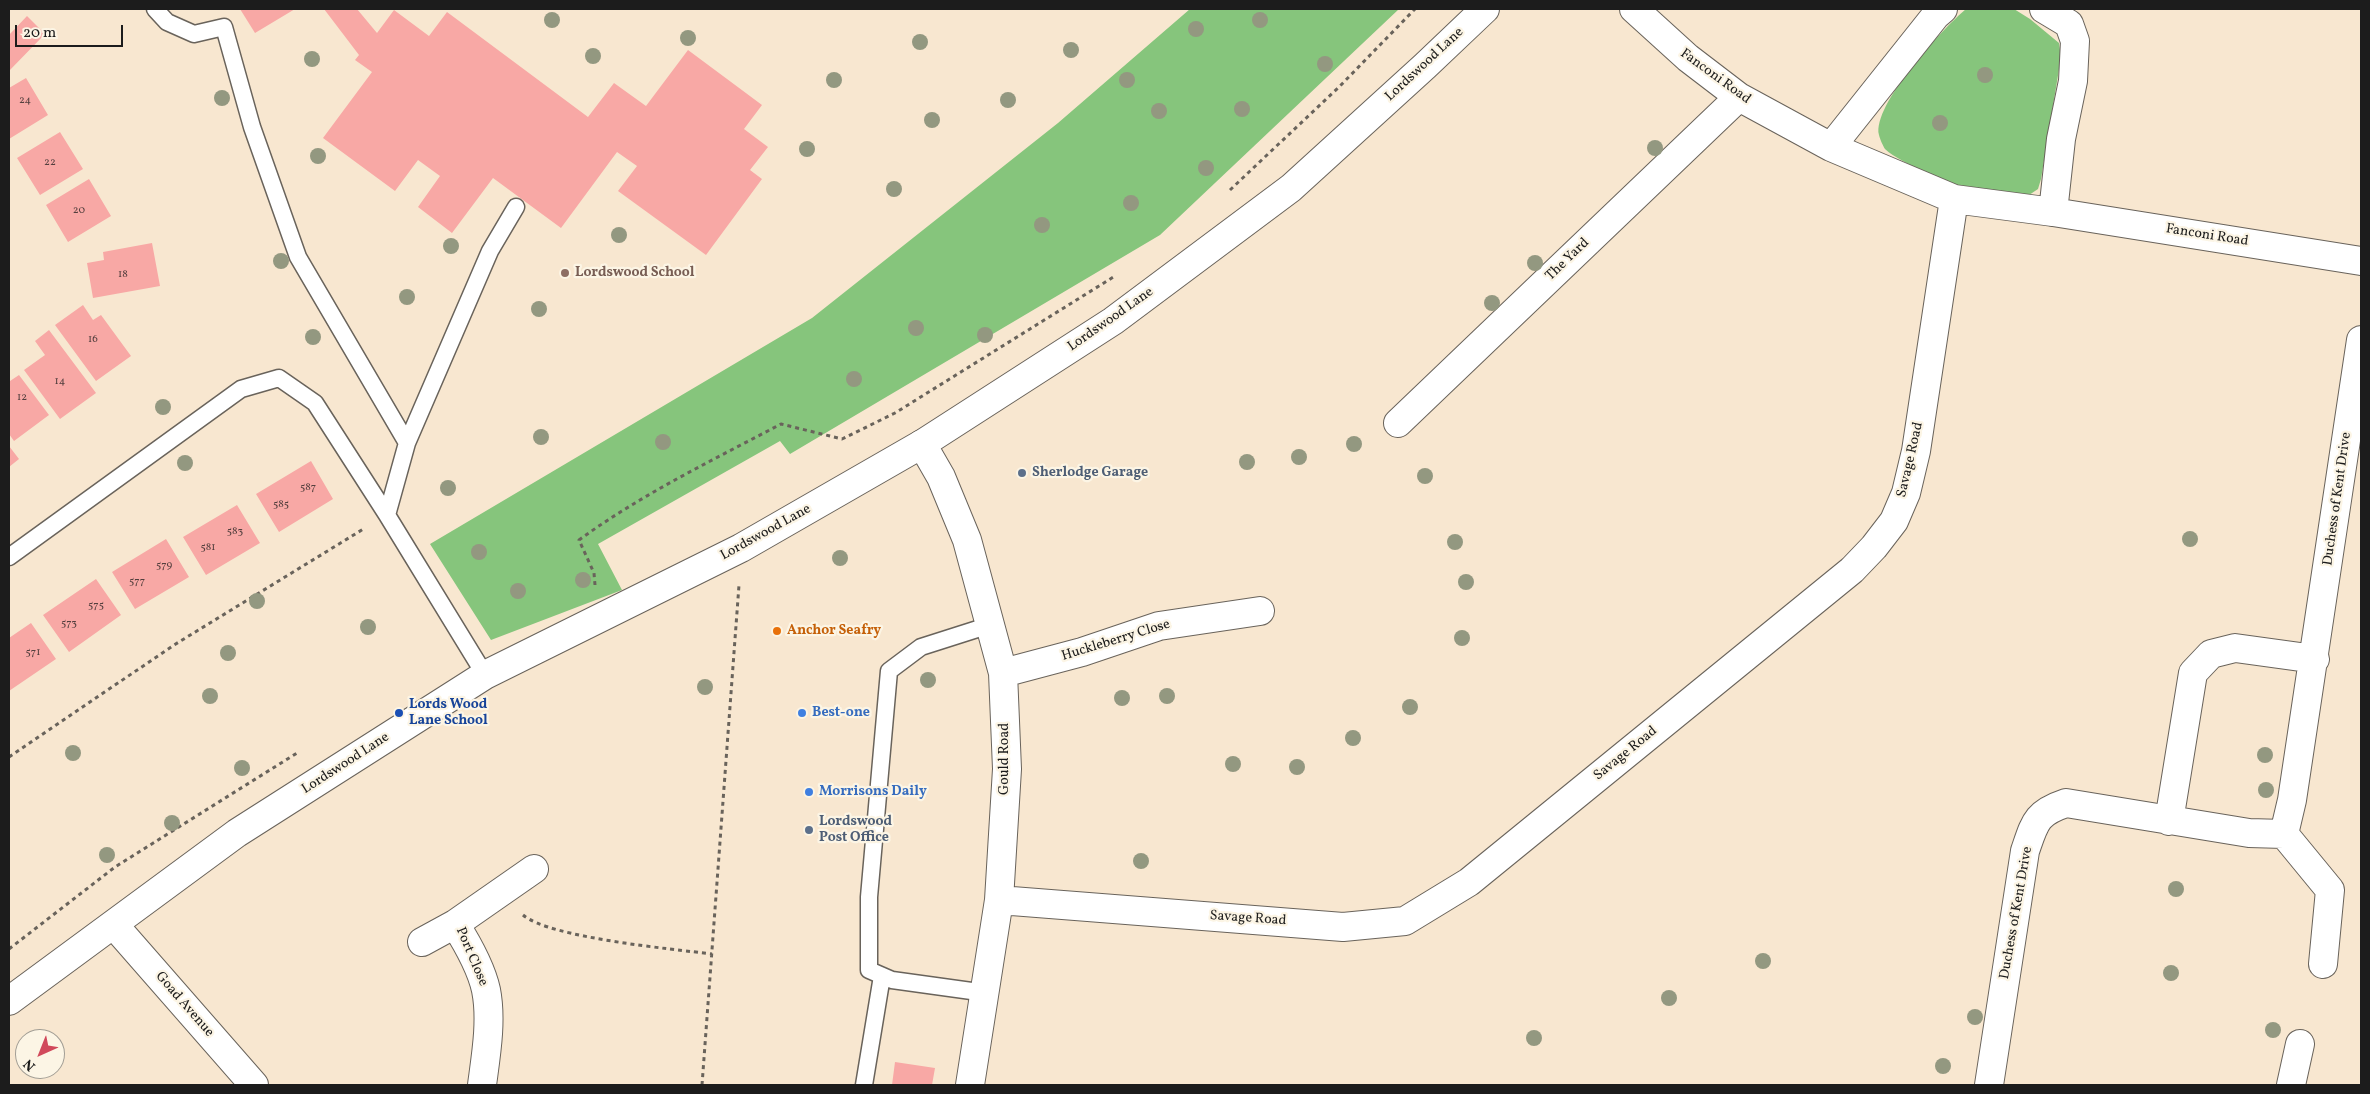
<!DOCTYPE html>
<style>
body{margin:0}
#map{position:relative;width:2370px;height:1094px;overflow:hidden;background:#f8e7d0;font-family:Vollkorn,serif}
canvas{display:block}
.frame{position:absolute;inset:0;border:10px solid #1c1c1c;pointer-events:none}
.north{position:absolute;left:15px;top:1029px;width:50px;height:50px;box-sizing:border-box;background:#fcf5e5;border:1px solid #a29e95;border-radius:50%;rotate:224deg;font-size:14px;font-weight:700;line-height:20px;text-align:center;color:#1c1c1c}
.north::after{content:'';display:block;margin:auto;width:18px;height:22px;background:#d1495b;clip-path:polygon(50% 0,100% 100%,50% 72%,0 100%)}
.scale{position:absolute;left:15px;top:25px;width:108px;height:22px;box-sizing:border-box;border:2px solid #1c1c1c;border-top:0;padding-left:6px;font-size:15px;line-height:18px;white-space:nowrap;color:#1c1c1c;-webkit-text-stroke:4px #fcf5e5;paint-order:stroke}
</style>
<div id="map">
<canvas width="2370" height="1094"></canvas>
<div class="frame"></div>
<div class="north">N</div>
<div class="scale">20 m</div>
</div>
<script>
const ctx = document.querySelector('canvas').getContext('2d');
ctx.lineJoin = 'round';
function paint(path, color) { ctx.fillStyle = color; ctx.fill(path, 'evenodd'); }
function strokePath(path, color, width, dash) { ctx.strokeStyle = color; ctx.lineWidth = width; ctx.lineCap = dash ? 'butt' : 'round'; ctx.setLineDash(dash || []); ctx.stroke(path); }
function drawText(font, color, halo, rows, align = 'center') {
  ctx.font = font + ' Vollkorn,serif'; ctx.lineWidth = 4.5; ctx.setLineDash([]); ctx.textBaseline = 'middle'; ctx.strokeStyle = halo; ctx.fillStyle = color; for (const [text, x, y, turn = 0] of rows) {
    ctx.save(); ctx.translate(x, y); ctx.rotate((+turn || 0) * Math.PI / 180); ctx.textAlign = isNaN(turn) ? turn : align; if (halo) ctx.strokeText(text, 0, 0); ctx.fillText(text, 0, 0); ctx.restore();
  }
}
paint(new Path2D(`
 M1190,9H1399L1160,235L790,454L780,441L598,544L622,590L491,640L430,544L812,318L1058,123Z
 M1966,9H2014L2030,19L2059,43L2061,57L2041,179L2038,189L2029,195C2013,194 1995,195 1979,192C1957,187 1901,164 1885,149C1883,146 1880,139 1879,135C1872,105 1943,28 1966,9Z`), '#86c57c');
paint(new Path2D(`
 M240,9H295L255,33Z
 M324,9H357L377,33L394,10L429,36L447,12L588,117L614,83L646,106L688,50L762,105L744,129L768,147L750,170L762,179L706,255L618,191L637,166L617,152L561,228L493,178L452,233L418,207L440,176L418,160L395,191L323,138L372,72L355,60L359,55Z
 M27,16L45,34L9,71V35Z
 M26,78L48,115L9,139V88Z
 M60,132L83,169L40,195L17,158Z
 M89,179L111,216L68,242L46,205Z
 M152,243L160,286L93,298L87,263L104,260L103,252Z
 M83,305L93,320L101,315L131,356L96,381L55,325Z
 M49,330L96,393L60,419L24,370L45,355L35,341Z
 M19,375L49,415L14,441L9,434V379L10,381Z
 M9,446L19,459L9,467Z
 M311,461L333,499L279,532L256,494Z
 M237,505L260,543L206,575L183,537Z
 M166,539L189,577L135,609L112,572Z
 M96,579L121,615L69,652L43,615Z
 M31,623L56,659L9,691V638Z
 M895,1062L935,1068L932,1085H892Z`), '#f8a8a5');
const service = new Path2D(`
 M155,9L167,22L194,34L224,27L252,127L298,257L407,443
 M387,515L407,443L490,251L516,207
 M9,557L241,389L279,378L315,403L387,515L485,675
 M986,993L892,980L869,970V897L889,671L921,647L990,625
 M864,1085L882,976`);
const minor = new Path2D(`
 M1634,9L1688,58L1739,97L1831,147L1954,199L2053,212L2361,261
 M2044,9L2069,24L2075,41L2073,81L2061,139L2053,212
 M1831,147L1936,15L1943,9
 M1398,423L1739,97
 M922,444L941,477L967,540L1003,673L1007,769L999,900L970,1085
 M1003,673L1082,652L1159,626L1260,611
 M2169,821L2193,673L2211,654L2235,648L2315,659
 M2284,834L2330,890L2323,964
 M999,900L1343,927L1405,921L1469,882L1852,570L1874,547L1894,521L1906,493L1916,451L1954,199
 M114,925L254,1085
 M422,942L455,924
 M482,1085C486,1055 492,1020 486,990C481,967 467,943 455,924L534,869
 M1989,1085L2025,851C2035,822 2036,813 2066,803L2249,833L2284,834L2292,800L2361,340
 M2291,1085L2300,1044`);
const tertiary = new Path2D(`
 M9,1001L237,833L485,675L741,548L922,444L1113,321L1291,188L1425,66L1485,9`);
strokePath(service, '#69635b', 19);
strokePath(minor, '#69635b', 30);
strokePath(tertiary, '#69635b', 30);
strokePath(new Path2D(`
 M1230,190L1340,86L1415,9
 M595,585L594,573L579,540C642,494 713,460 781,424L842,439L895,413L1115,276
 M9,757L174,645L365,528
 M523,915C550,938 673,949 712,954
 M9,949L115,867L297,753
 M702,1085L739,585`), '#69635b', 3, [4, 4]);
strokePath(service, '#fff', 16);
strokePath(minor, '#fff', 28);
strokePath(tertiary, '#fff', 28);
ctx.fillStyle = '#939880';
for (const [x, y] of [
 [552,20],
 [1260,20],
 [1196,29],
 [688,38],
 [920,42],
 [1071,50],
 [593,56],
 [312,59],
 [1325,64],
 [1985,75],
 [834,80],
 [1127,80],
 [222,98],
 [1008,100],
 [1242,109],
 [1159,111],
 [932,120],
 [1940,123],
 [1655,148],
 [807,149],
 [318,156],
 [1206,168],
 [894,189],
 [1131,203],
 [1042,225],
 [619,235],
 [451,246],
 [281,261],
 [1535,263],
 [407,297],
 [1492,303],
 [539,309],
 [916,328],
 [985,335],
 [313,337],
 [854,379],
 [163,407],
 [541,437],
 [663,442],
 [1354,444],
 [1299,457],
 [1247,462],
 [185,463],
 [1425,476],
 [448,488],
 [2190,539],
 [1455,542],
 [479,552],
 [840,558],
 [583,580],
 [1466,582],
 [518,591],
 [257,601],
 [368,627],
 [1462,638],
 [228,653],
 [928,680],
 [705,687],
 [210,696],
 [1167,696],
 [1122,698],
 [1410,707],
 [1353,738],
 [73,753],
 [2265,755],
 [1233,764],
 [1297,767],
 [242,768],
 [2266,790],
 [172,823],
 [107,855],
 [1141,861],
 [2176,889],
 [1763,961],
 [2171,973],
 [1669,998],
 [1975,1017],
 [2273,1030],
 [1534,1038],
 [1943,1066]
]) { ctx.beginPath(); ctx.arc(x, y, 8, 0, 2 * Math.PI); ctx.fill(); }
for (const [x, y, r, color] of [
 [565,273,5,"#8d6e63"],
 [1022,473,5,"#5c6f8a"],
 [777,631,5,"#e8710a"],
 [399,713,5,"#1a4fb4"],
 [802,713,5,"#3f7fe0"],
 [809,792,5,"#3f7fe0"],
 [809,830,5,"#5c6f8a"]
]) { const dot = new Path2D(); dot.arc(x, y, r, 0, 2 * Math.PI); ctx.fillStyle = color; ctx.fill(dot); strokePath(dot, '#fcf5e5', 2); }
drawText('11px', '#533f3e', null, [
 ["24",25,101],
 ["22",50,163],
 ["20",79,211],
 ["18",123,275],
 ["16",93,340],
 ["14",60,382],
 ["12",22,398],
 ["587",308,488],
 ["585",281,505],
 ["583",235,532],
 ["581",208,548],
 ["579",164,566],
 ["577",137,582],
 ["575",96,606],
 ["573",69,624],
 ["571",33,653]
]);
drawText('14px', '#1c1c1c', '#fcf5e5', [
 ["Lordswood Lane",1425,65,-43],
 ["Fanconi Road",1715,77,36],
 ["Fanconi Road",2207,236,9],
 ["The Yard",1568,260,-44],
 ["Lordswood Lane",1111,320,-35],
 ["Savage Road",1911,460,-77],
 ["Duchess of Kent Drive",2338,499,-82],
 ["Lordswood Lane",766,533,-29],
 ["Huckleberry Close",1116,641,-17],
 ["Savage Road",1626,754,-39],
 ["Gould Road",1005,759,-90],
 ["Lordswood Lane",346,764,-33],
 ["Duchess of Kent Drive",2017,913,-80],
 ["Savage Road",1248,919,4],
 ["Port Close",471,957,67],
 ["Goad Avenue",184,1005,49]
]);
drawText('bold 14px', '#785e54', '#fcf5e5', [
 ["Lordswood School",575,273]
], 'left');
drawText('bold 14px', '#4e5e75', '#fcf5e5', [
 ["Sherlodge Garage",1032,473],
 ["Lordswood",819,822],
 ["Post Office",819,838]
], 'left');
drawText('bold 14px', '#c56008', '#fcf5e5', [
 ["Anchor Seafry",787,631]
], 'left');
drawText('bold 14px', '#164399', '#fcf5e5', [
 ["Lords Wood",409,705],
 ["Lane School",409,721]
], 'left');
drawText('bold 14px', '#366cbe', '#fcf5e5', [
 ["Best-one",812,713],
 ["Morrisons Daily",819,792]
], 'left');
</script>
